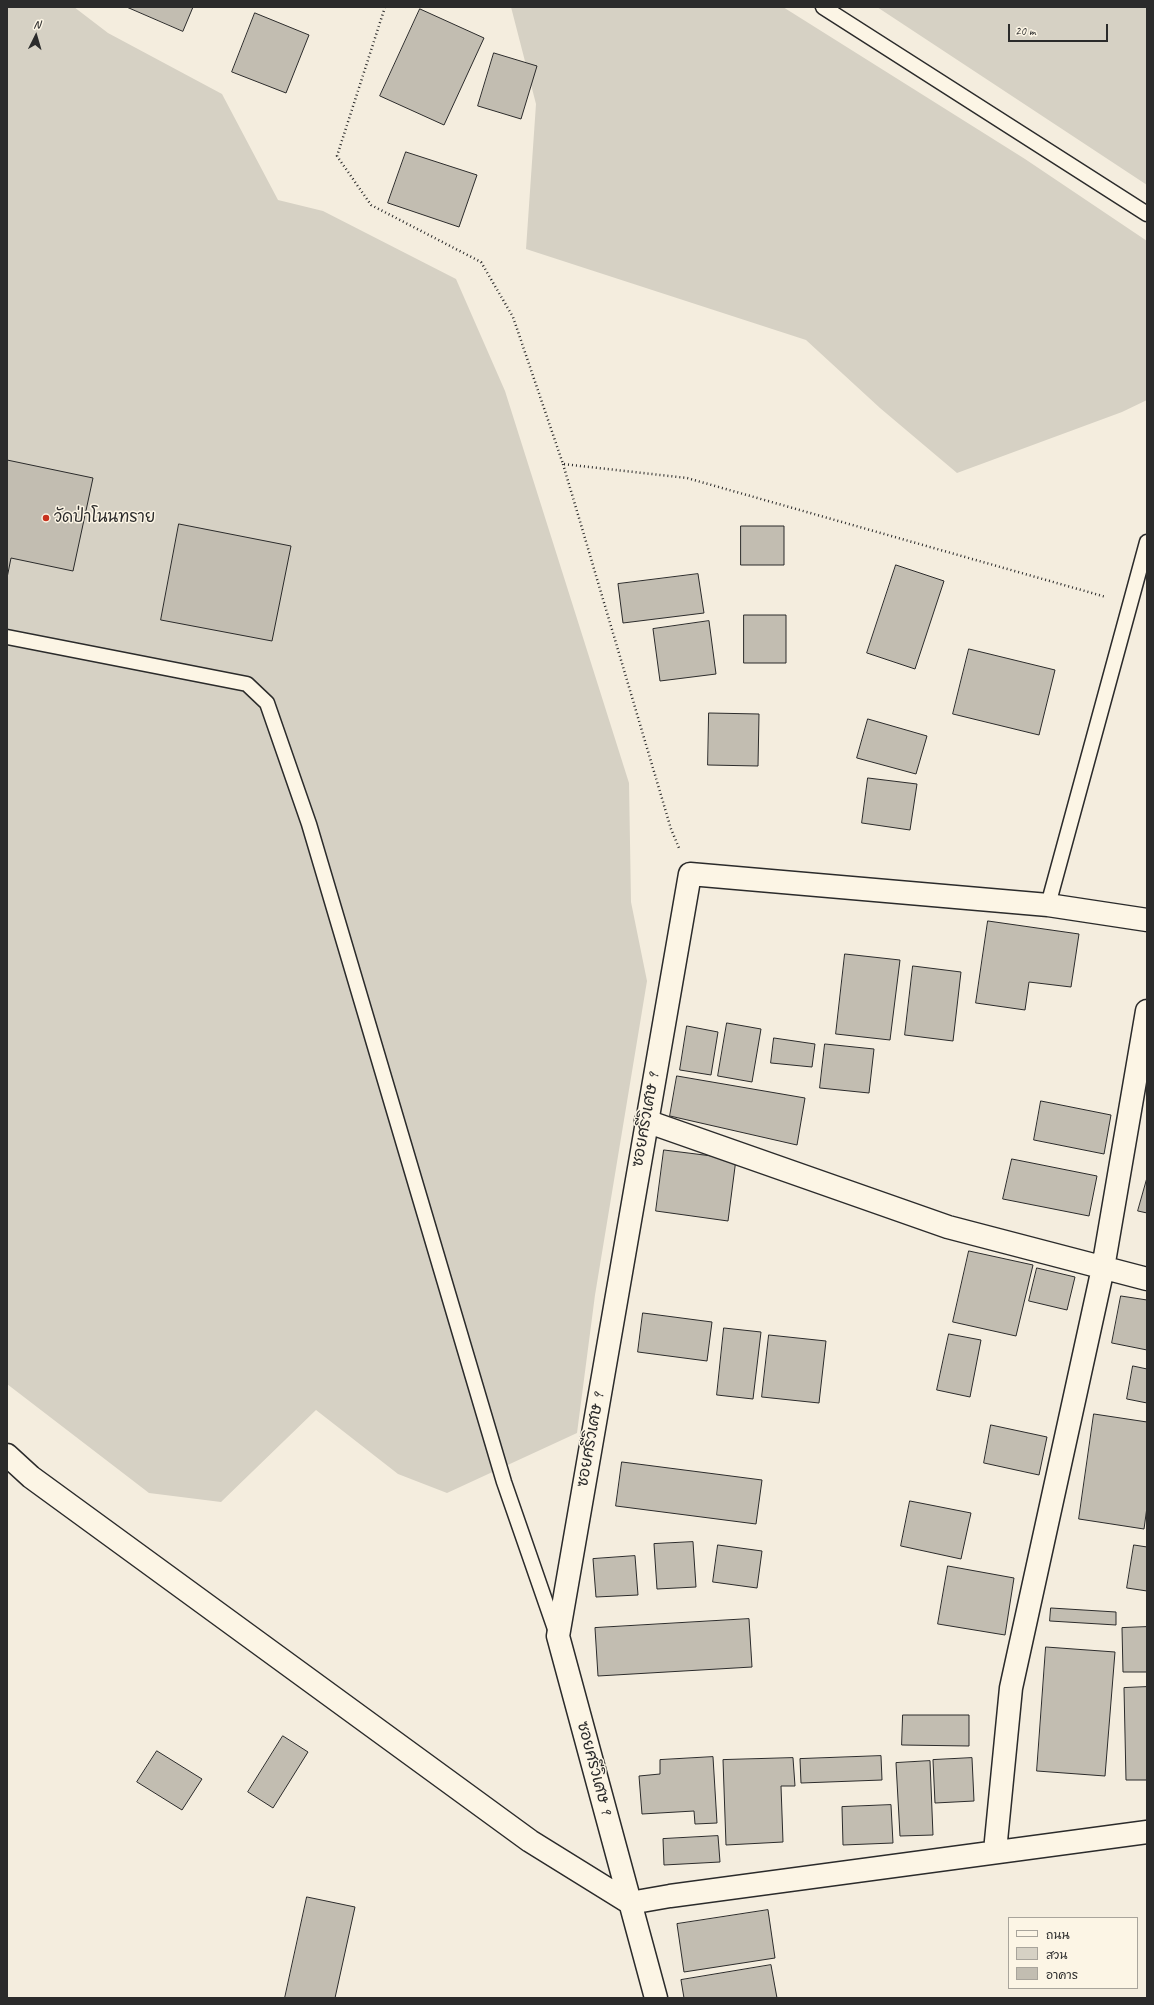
<!DOCTYPE html>
<meta charset="utf-8">
<style>
body{margin:0}
#map{position:relative;width:1154px;height:2005px;overflow:hidden;background:#f4edde;font-family:Caveat,"Playpen Sans Thai",sans-serif}
canvas{display:block}
.frame{position:absolute;inset:0;border:8px solid #2b2b2b;pointer-events:none}
.legend{position:absolute;left:1008px;top:1917px;width:130px;height:72px;box-sizing:border-box;background:#fcf5e5;border:1px solid #a8a49b;margin:0;padding:5px 7px;list-style:none;font-size:12px;color:#2b2b2b}
.legend li{display:flex;align-items:center;gap:8px;height:20px}
.legend b{width:20px;border:1px solid #a8a49b}
.north{position:absolute;left:16px;top:16px;width:40px;height:40px;-webkit-text-stroke:3px #fcf5e5;paint-order:stroke;rotate:5deg;font-size:11px;font-weight:700;line-height:16px;text-align:center;color:#2b2b2b}
.north::after{content:'';display:block;margin:auto;width:14px;height:18px;background:#2b2b2b;clip-path:polygon(50% 0,100% 100%,50% 72%,0 100%)}
.scale{position:absolute;left:1008px;top:24px;width:100px;height:18px;box-sizing:border-box;border:2px solid #2b2b2b;border-top:0;padding-left:5px;font-size:12px;line-height:14px;white-space:nowrap;color:#2b2b2b;-webkit-text-stroke:3px #fcf5e5;paint-order:stroke}
</style>
<div id="map">
<canvas width="1154" height="2005"></canvas>
<div class="frame"></div>
<ul class="legend">
<li><b style="height:5px;background:#fcf5e5"></b>ถนน</li>
<li><b style="height:11px;background:#d6d1c4"></b>สวน</li>
<li><b style="height:11px;background:#c2bdb1"></b>อาคาร</li>
</ul>
<div class="north">N</div>
<div class="scale">20 m</div>
</div>
<script>
const ctx = document.querySelector('canvas').getContext('2d');
ctx.lineJoin = 'round';
function paint(path, color) { ctx.fillStyle = color; ctx.fill(path, 'evenodd'); }
function strokePath(path, color, width, dash) { ctx.strokeStyle = color; ctx.lineWidth = width; ctx.lineCap = dash ? 'butt' : 'round'; ctx.setLineDash(dash || []); ctx.stroke(path); }
function drawText(font, color, halo, rows, align = 'center') {
  ctx.font = font + ' Caveat,"Playpen Sans Thai",sans-serif'; ctx.lineWidth = 3; ctx.setLineDash([]); ctx.textBaseline = 'middle'; ctx.strokeStyle = halo; ctx.fillStyle = color; for (const [text, x, y, turn = 0] of rows) {
    ctx.save(); ctx.translate(x, y); ctx.rotate((+turn || 0) * Math.PI / 180); ctx.textAlign = isNaN(turn) ? turn : align; if (halo) ctx.strokeText(text, 0, 0); ctx.fillText(text, 0, 0); ctx.restore();
  }
}
paint(new Path2D(`
 M7,7H74L108,33L222,94L278,200L323,211L456,279L505,391L629,783L631,902L647,981L595,1295L577,1433L447,1493L398,1474L316,1410L221,1502L149,1493L7,1384Z
 M511,7H783L1025,159L1147,241V400L1122,412L957,473L880,408L806,340L526,249L536,104Z
 M877,7H1147V185Z`), '#d6d1c4');
const building = new Path2D(`
 M127,7H193L183,31Z
 M420,9L484,38L444,125L380,96Z
 M255,13L309,35L286,93L232,72Z
 M494,53L537,66L521,119L478,106Z
 M406,152L477,175L459,227L388,203Z
 M7,460L93,478L73,571L11,558L7,578Z
 M179,524L291,546L272,641L161,620Z
 M741,526H784V565H741Z
 M896,565L944,581L915,669L867,653Z
 M698,574L704,613L623,623L618,584Z
 M744,615H786V663H744Z
 M709,621L716,674L660,681L653,629Z
 M969,649L1055,670L1039,735L953,714Z
 M709,713L759,714L758,766L708,765Z
 M868,719L927,736L916,774L857,758Z
 M868,778L917,784L910,830L862,823Z
 M988,921L1079,934L1071,987L1029,982L1025,1010L976,1003Z
 M845,954L900,960L890,1040L836,1034Z
 M913,966L961,972L953,1041L905,1035Z
 M727,1023L761,1029L752,1082L718,1076Z
 M687,1026L718,1032L711,1075L680,1070Z
 M774,1038L815,1044L812,1067L771,1063Z
 M825,1044L874,1049L869,1093L820,1088Z
 M677,1076L805,1098L797,1145L670,1116Z
 M1041,1101L1111,1115L1104,1154L1034,1140Z
 M664,1150L736,1159L728,1221L656,1211Z
 M1012,1159L1097,1176L1089,1216L1003,1199Z
 M1147,1178V1213L1138,1211Z
 M969,1251L1033,1265L1016,1336L953,1322Z
 M1037,1268L1075,1277L1067,1310L1029,1301Z
 M1121,1296L1147,1300V1350L1112,1343Z
 M643,1313L712,1322L707,1361L638,1352Z
 M724,1328L761,1332L753,1399L717,1395Z
 M949,1334L981,1340L970,1397L937,1390Z
 M769,1335L826,1341L819,1403L762,1397Z
 M1133,1366L1147,1369V1403L1127,1399Z
 M1094,1414L1147,1422V1507L1144,1529L1079,1519Z
 M991,1425L1047,1437L1039,1475L984,1463Z
 M622,1462L762,1480L756,1524L616,1506Z
 M910,1501L971,1513L961,1559L901,1546Z
 M693,1542L696,1587L657,1589L654,1544Z
 M718,1545L762,1551L757,1588L713,1582Z
 M1134,1545L1147,1547V1591L1127,1588Z
 M635,1556L638,1595L596,1597L593,1559Z
 M948,1566L1014,1578L1005,1635L938,1624Z
 M1051,1608L1116,1612V1625L1050,1621Z
 M749,1619L752,1667L598,1676L595,1628Z
 M1147,1627V1672H1123L1122,1628Z
 M1046,1647L1115,1652L1105,1776L1037,1771Z
 M1147,1687V1780H1126L1124,1688Z
 M903,1715H969V1746L902,1745Z
 M283,1736L308,1752L273,1808L248,1792Z
 M157,1751L202,1779L182,1810L137,1782Z
 M881,1756L882,1780L801,1783L800,1759Z
 M713,1757L717,1823L695,1824L694,1811L642,1814L639,1776L660,1774V1760Z
 M793,1758L795,1786H781L783,1842L726,1845L723,1760Z
 M972,1758L974,1801L935,1803L933,1760Z
 M930,1761L933,1835L900,1836L896,1763Z
 M891,1805L893,1843L843,1845L842,1807Z
 M718,1836L720,1862L664,1865L663,1839Z
 M307,1897L355,1907L335,1998H285Z
 M768,1910L775,1958L684,1972L677,1924Z
 M771,1965L777,1998H684L681,1980Z`);
paint(building, '#c2bdb1');
strokePath(building, '#2b2b2b', 1);
const service = new Path2D(`
 M823,7L1147,214
 M7,637L247,684L267,703L309,824L504,1482L556,1632
 M1048,905L1147,542`);
const minor = new Path2D(`
 M646,1121L948,1227L1147,1279
 M7,1455L31,1477L530,1841L630,1903L670,1896L1147,1832
 M995,1851L1011,1688L1103,1268L1147,1011
 M656,1998L558,1636L690,874L1048,905L1147,920`);
strokePath(service, '#2b2b2b', 17);
strokePath(minor, '#2b2b2b', 25);
strokePath(new Path2D(`
 M385,7L337,156L371,205L481,262L513,317L563,464L687,478L1106,597
 M563,464L671,829L679,848`), '#2b2b2b', 2.5, [1, 3]);
strokePath(service, '#fcf5e5', 14);
strokePath(minor, '#fcf5e5', 22);
for (const [x, y, r, color] of [
 [46,518,4,"#c8321e"]
]) { const dot = new Path2D(); dot.arc(x, y, r, 0, 2 * Math.PI); ctx.fillStyle = color; ctx.fill(dot); strokePath(dot, '#fcf5e5', 1.5); }
drawText('16px', '#2b2b2b', '#fcf5e5', [
 ["วัดป่าโนนทราย",54,518]
], 'left');
drawText('16px', '#2b2b2b', '#fcf5e5', [
 ["ซอยศรีวิเศษ 9",646,1120,-80],
 ["ซอยศรีวิเศษ 9",591,1440,-80],
 ["ซอยศรีวิเศษ 9",594,1768,75]
]);
</script>
